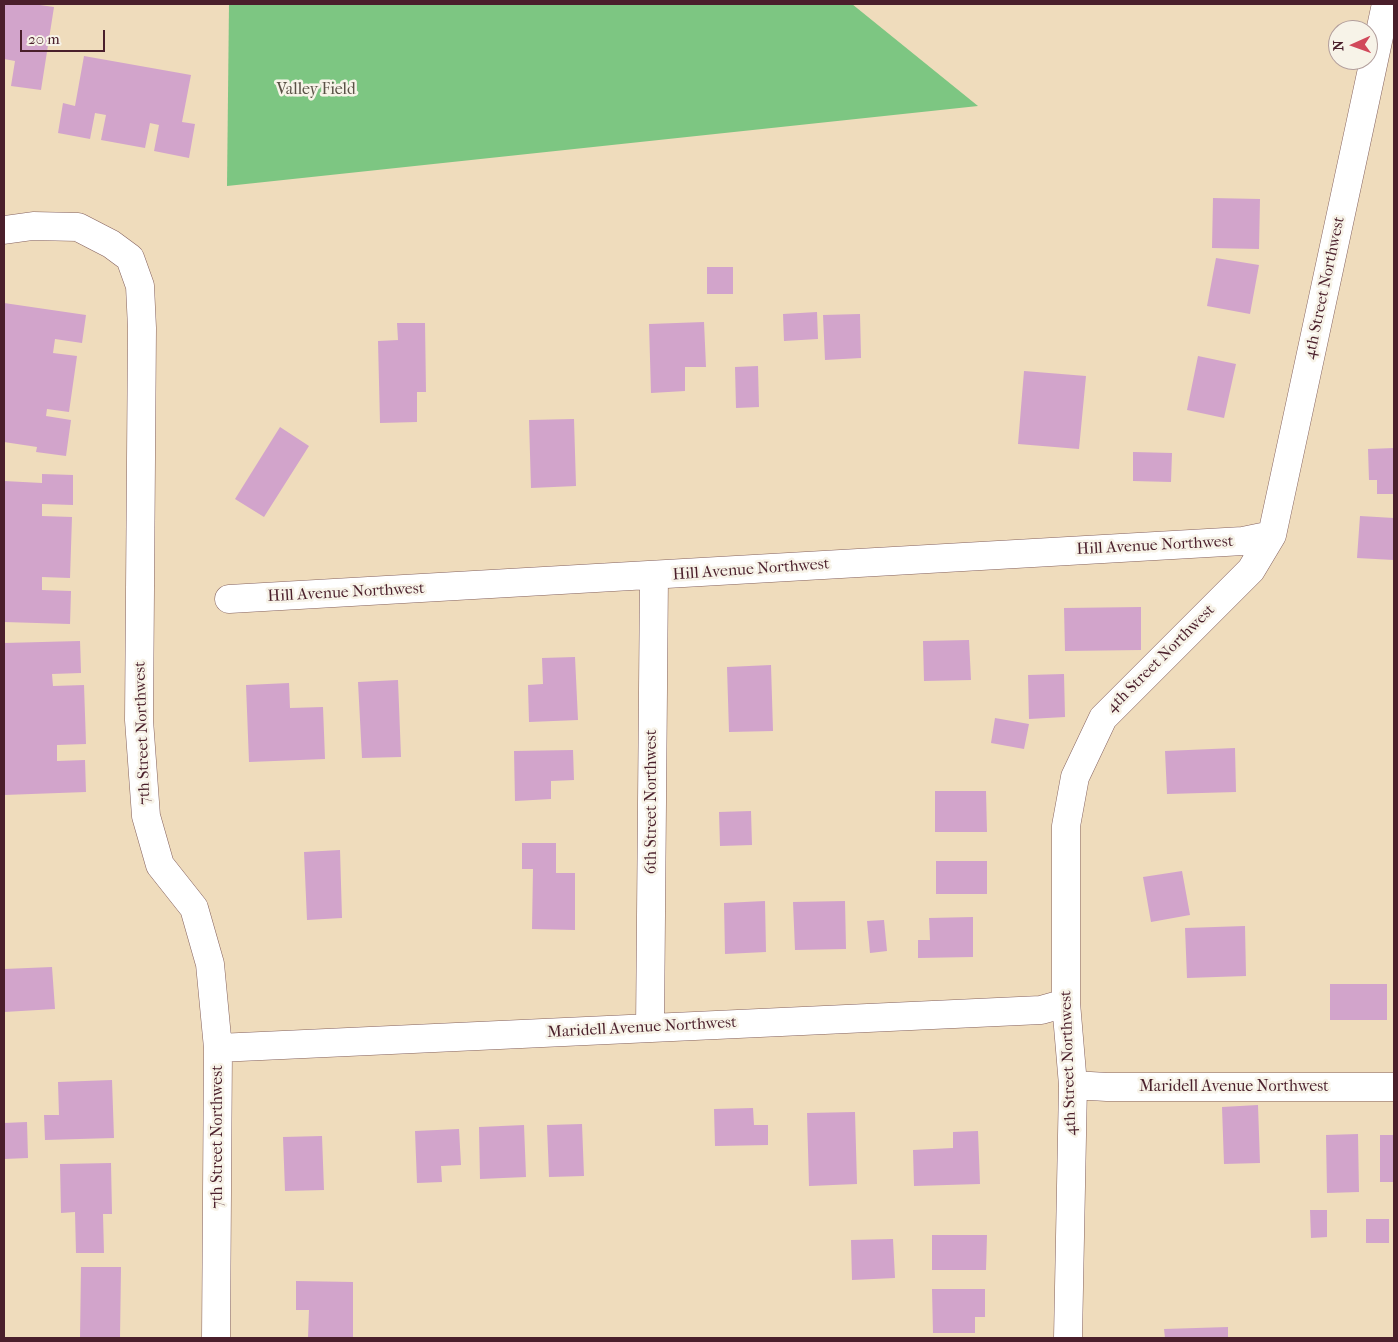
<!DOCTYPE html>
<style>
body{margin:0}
#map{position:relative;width:1398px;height:1342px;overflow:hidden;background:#efdcbc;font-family:"IM FELL French Canon",serif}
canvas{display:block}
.frame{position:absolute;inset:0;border:5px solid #4a1f2b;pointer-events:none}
.north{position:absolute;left:1328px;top:20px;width:50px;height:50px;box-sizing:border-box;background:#f7f3e8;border:1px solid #b29e9c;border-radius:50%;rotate:268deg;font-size:14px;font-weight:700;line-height:20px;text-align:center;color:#4a1f2b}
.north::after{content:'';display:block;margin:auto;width:18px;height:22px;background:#d1495b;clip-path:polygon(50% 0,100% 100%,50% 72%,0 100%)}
.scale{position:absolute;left:20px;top:30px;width:85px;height:22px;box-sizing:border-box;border:2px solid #4a1f2b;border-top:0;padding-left:6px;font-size:15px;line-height:18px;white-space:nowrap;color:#4a1f2b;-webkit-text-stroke:4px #f7f3e8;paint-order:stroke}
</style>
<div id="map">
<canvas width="1398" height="1342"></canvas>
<div class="frame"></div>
<div class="north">N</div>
<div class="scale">20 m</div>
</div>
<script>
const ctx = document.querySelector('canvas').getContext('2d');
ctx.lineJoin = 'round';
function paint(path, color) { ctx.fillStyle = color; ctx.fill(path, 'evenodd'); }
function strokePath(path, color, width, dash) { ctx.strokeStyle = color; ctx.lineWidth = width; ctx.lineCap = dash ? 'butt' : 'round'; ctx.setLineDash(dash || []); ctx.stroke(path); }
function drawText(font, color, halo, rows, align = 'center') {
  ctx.font = font + ' "IM FELL French Canon",serif'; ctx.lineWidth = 5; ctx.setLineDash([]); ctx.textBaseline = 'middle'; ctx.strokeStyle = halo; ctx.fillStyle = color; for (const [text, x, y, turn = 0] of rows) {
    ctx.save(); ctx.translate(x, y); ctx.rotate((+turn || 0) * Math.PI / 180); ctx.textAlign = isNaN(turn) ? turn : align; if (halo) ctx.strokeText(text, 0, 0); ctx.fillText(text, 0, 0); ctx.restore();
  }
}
paint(new Path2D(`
 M229,4H852L978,106L227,186Z`), '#7dc682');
paint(new Path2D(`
 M4,4H33L54,7L41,90L11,86L15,61L4,59Z
 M84,56L191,75L182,122L195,124L189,158L154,151L159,125L150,123L145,148L101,140L106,115L95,113L90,139L58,133L63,103L75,106Z
 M1213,198L1260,199L1259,249L1212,248Z
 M1216,258L1259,265L1250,314L1207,306Z
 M707,267H733V294H707Z
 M4,303L86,315L82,343L55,339L53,353L77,356L69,412L47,409L46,416L71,420L66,456L36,452L37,447L4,442Z
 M817,312L818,339L784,341L783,314Z
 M860,314L861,358L825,360L823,315Z
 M704,322L706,367H685V391L651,393L649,324Z
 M397,323H425L426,392H417V422L380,423L378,341L398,340Z
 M1198,356L1236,364L1224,418L1187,410Z
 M758,366L759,407L736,408L735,367Z
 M1024,371L1086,376L1079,449L1018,444Z
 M574,419L576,486L531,488L529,420Z
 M280,427L309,446L264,517L235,499Z
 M1394,448V494H1377V480H1369L1368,449Z
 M1133,452L1172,453L1171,482L1133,481Z
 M42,474L73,475V505L42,504V516L72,517L70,578L42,577V590L71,591L70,624L4,622V481L42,483Z
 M1360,516L1394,518V560L1357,558Z
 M1141,607V650L1065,651L1064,608Z
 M969,640L971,680L924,681L923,641Z
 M80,641L81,673L52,674L53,686L84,685L86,744L57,745V761L85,760L86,792L4,795V643Z
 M575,657L578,720L529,722L528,685L543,684L542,658Z
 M771,665L773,731L729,732L727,667Z
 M1064,674L1065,717L1029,719L1028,675Z
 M398,680L401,757L362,758L358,682Z
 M289,683L290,708L323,707L325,759L249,762L246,685Z
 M995,718L1029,724L1024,749L991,743Z
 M1235,748L1236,792L1167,794L1165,751Z
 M573,750L574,780L551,781V799L515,801L514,751Z
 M935,791H986L987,832H935Z
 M751,811L752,845L720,846L719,812Z
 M522,843H556V873H575V930L532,929L533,869H522Z
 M340,850L342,918L307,920L304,852Z
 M936,861H987V894H936Z
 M1182,871L1190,915L1151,922L1143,877Z
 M765,901L766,952L725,954L724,903Z
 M845,901L846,949L795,950L793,902Z
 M973,917V957L918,958V940H930L929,918Z
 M884,920L887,951L870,953L867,921Z
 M1245,926L1246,976L1187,978L1185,928Z
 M52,967L55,1009L4,1012V969Z
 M1330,984H1387V1020H1330Z
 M112,1080L114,1138L45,1140L44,1115H59L58,1082Z
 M1258,1105L1260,1163L1224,1164L1222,1107Z
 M753,1108L754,1125H768V1145L715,1146L714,1109Z
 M855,1112L857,1184L809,1186L807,1113Z
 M27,1122L28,1158L4,1159V1123Z
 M582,1124L584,1176L549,1177L547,1125Z
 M524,1125L526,1177L480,1179L479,1127Z
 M459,1129L461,1165L441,1166L442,1182L417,1183L415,1131Z
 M978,1131L980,1184L914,1186L913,1150L953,1148V1132Z
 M1358,1134L1359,1192L1327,1193L1326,1135Z
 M1380,1135H1394V1182H1380Z
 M322,1136L324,1190L285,1191L283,1137Z
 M111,1163L112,1214H103L104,1253H76L75,1212L61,1213L60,1164Z
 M1310,1210H1327V1237L1311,1238Z
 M1366,1219H1389V1243H1366Z
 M932,1235H987L986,1270H932Z
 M893,1239L895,1278L852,1280L851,1240Z
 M81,1267H121L120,1338H80Z
 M296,1281L353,1282V1338H308L309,1310H296Z
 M932,1289H985V1317H975V1333H933Z
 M1228,1327V1338H1165L1164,1329Z`), '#d2a4cb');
const street = new Path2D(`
 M4,230L33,226L78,227L111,244L130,258L140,286L142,328L139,720L146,816L160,865L194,908L210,964L218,1048L216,1338
 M229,599L1243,541L1272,535
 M650,1028L654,576
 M218,1048L1041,1010L1066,1003
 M1073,1085L1107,1087H1394
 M1068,1338L1073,1085L1066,1003V826L1075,777L1103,718L1251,570L1272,535L1386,4`);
strokePath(street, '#84615e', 29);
strokePath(street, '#fff', 28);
drawText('16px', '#595145', '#f7f3e8', [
 ["Valley Field",316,90]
]);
drawText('16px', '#4a1f2b', '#f7f3e8', [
 ["4th Street Northwest",1325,288,-78],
 ["Hill Avenue Northwest",1155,546,-3],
 ["Hill Avenue Northwest",751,570,-4],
 ["Hill Avenue Northwest",346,593,-3],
 ["4th Street Northwest",1161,659,-45],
 ["7th Street Northwest",143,733,-92],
 ["6th Street Northwest",652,802,-90],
 ["Maridell Avenue Northwest",642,1028,-3],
 ["4th Street Northwest",1069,1063,-92],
 ["Maridell Avenue Northwest",1234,1087],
 ["7th Street Northwest",218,1137,-90]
]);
</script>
